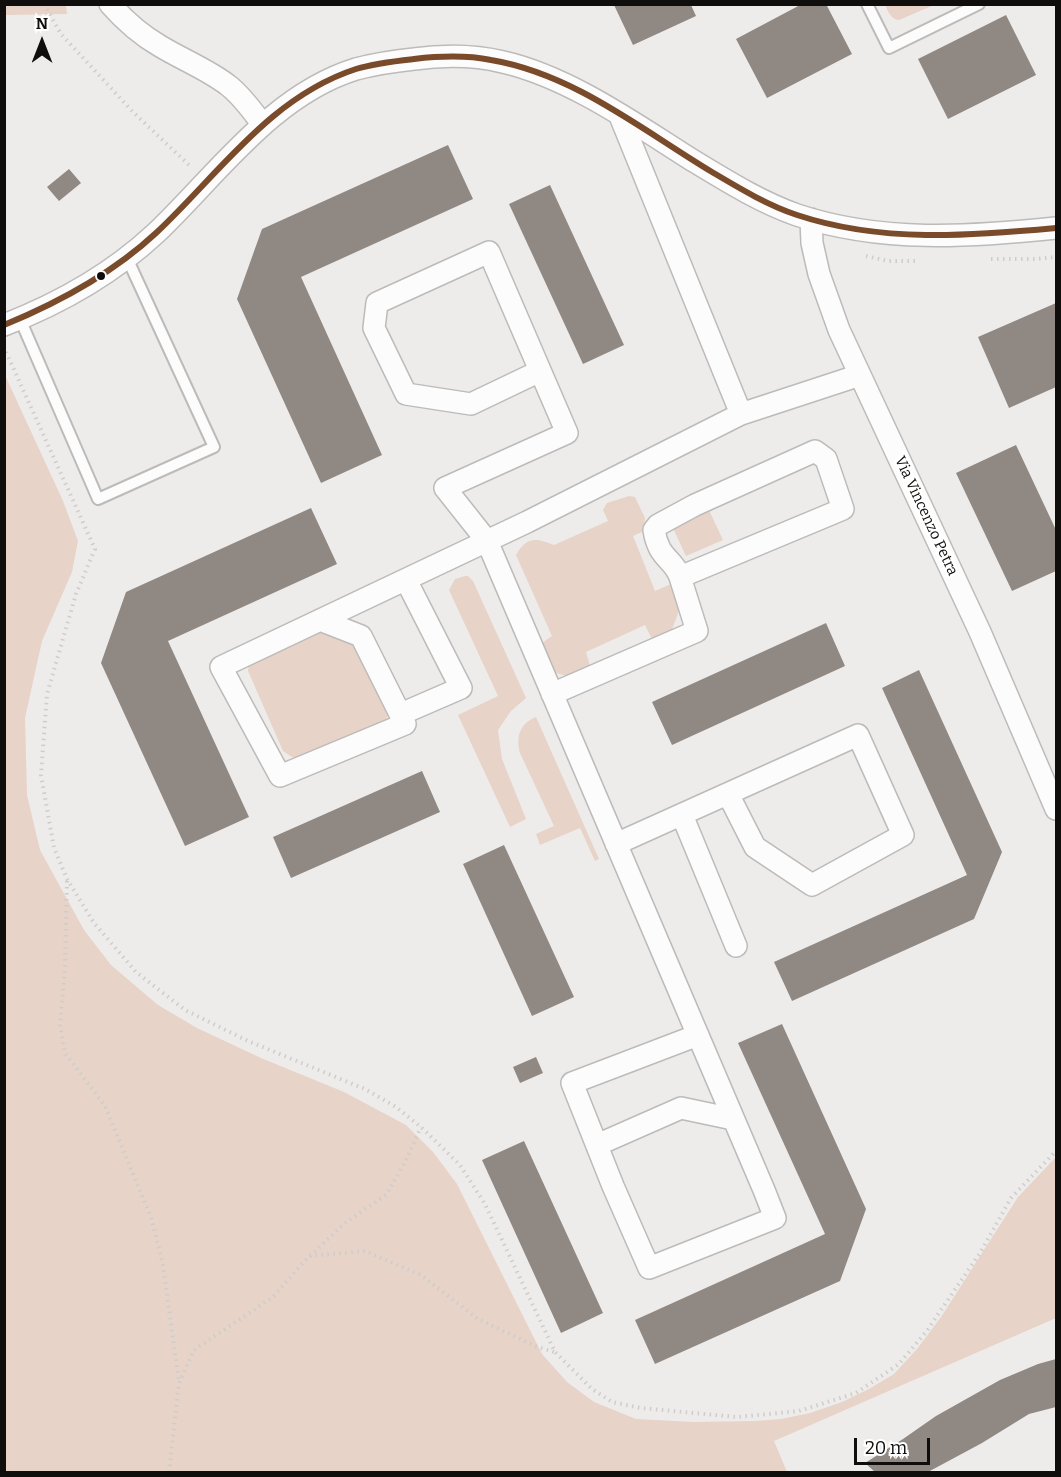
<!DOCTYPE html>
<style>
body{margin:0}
#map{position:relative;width:1061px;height:1477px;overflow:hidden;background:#eeecea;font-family:Bitter,serif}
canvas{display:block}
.frame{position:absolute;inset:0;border:6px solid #100e0d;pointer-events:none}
.north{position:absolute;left:12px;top:12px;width:60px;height:60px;-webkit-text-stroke:4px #fff;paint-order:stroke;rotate:0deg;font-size:16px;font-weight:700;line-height:24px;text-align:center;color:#100e0d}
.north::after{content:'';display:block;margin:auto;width:21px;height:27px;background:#100e0d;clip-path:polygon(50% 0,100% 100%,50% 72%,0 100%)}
.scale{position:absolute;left:854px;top:1438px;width:76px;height:27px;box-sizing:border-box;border:3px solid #100e0d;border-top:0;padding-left:8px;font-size:18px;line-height:21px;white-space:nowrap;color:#100e0d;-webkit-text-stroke:4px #fff;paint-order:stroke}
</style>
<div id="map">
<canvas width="1061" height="1477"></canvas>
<div class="frame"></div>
<div class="north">N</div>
<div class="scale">20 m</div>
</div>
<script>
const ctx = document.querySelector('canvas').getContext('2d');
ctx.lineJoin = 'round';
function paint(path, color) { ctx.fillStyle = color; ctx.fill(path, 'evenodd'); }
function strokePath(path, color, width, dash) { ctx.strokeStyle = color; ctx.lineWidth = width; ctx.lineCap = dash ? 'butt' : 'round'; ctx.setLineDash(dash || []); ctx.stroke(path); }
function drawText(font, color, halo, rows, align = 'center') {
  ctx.font = font + ' Bitter,serif'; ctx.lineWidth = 6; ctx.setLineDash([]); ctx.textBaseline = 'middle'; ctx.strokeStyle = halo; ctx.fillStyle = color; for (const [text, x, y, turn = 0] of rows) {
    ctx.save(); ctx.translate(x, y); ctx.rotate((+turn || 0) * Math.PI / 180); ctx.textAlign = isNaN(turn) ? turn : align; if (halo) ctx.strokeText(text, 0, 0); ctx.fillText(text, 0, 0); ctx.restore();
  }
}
paint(new Path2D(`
 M4,5H66L67,14L5,15Z
 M885,5H934L899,20C891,20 888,11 885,5Z
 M4,373L63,501L78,541L72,572L42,641L25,718L27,795L40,850L84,930L111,965L158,1005L197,1028L261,1058L344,1092L406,1125L433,1152L457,1184L542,1354L567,1382L594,1402L636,1419L694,1422L756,1421L781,1419L810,1413L842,1402L869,1389L894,1374L917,1349L941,1317L1018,1197L1056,1157V1318L774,1441L787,1472H5Z
 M629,496L635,497L645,518L644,531L633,536L655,591L671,584L680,607L676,619L672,629L665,636L652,639L645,625L586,652L590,666C581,673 565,680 554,671C549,666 542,651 539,645L552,636L516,555C527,536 536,538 554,545L608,521L603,510L607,503Z
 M708,508L723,540L686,556L671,524Z
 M465,576H468L473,581L526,698L511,711L498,730L502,759L526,819L510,827L458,715L498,696L449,590L455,579Z
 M314,630L355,646L389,711L386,722L298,758L292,757L283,751L248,671L249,664Z
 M536,717L599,859L595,861L580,828L540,845L536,834L554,826L520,753C516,737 519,724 536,717Z`), '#e7d3c7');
paint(new Path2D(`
 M802,4H826L852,54L767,98L736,39Z
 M614,5H691L696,16L633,45Z
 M1006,15L1036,75L948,119L918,59Z
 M448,145L473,199L301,277L382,455L321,483L237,299L262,229Z
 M69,169L81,183L59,201L47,187Z
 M550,185L624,345L583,364L509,204Z
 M1056,303V387L1009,408L978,337Z
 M1016,445L1056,530V571L1012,591L956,473Z
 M311,508L337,564L168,641L249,817L185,846L101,663L126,592Z
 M826,623L845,666L672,745L652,702Z
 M919,670L1002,852L974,919L792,1001L774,962L967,875L882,688Z
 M422,771L440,812L291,878L273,837Z
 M504,845L574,997L532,1016L463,864Z
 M782,1024L866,1209L840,1281L655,1364L635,1320L825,1234L738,1043Z
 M536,1057L543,1073L520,1083L513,1067Z
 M524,1141L603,1313L561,1333L482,1160Z
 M1056,1359V1407L1029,1414L982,1443L928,1472H875L865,1463L903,1439L936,1416L1000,1380L1038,1364Z`), '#908883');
const service = new Path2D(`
 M867,4L889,48L979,4
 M20,319L98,499L214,447L127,258`);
const minor = new Path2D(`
 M110,4C125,21 141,35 160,46C183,60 209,70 229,86C243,97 253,112 263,125
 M620,116L741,414
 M811,219L812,243L819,274L839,330L980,632L1056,809
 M4,325C61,303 112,274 156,233C217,175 272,95 356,69C375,64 395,61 414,59C444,55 474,55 503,62C569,77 635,124 692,160C725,180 760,202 797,215C881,243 970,237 1056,228
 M540,371L471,404L406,394L374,328L377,303L489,252L567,433L445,488L487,541L764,1190L775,1218L649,1268L613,1186L572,1083L698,1035
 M320,620L361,636L405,724L280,776L221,667L527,522L741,414L860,375
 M552,694L697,631L680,577L843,509L826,459L815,451L695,505L658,525L654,530C655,537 657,543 660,549C667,561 675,563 680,577
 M401,714L461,688L406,580
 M682,815L736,946
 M616,844L858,735L903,835L812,885L755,847L728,794
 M597,1145L681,1108L733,1119`);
strokePath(service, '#bdbbba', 14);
strokePath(minor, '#bdbbba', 24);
strokePath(new Path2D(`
 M44,4L61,34L133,112L190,166
 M866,256L888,261H915
 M991,259H1036L1056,257
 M6,352L95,549L76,594L47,694L41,775L54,848L67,879L94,923L136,972L185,1010L248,1041L365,1089L396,1107L421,1127L460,1165L485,1204L555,1352L592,1389L612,1402L641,1408L737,1417L799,1411L856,1393L899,1364L926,1332L980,1253L1011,1198L1056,1151
 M67,881L65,969L60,1025L65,1053L105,1106L151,1217L163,1265L179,1382
 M310,1256L345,1223L386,1195L405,1162L421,1127
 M169,1472L179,1383L194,1350L273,1297L309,1256L365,1251L421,1275L478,1319L535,1346L554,1352`), '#cecdcc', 4, [1.5, 4.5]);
strokePath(service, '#fcfcfc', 10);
strokePath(minor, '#fcfcfc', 21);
strokePath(new Path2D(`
 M4,325C60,302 112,274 156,233C219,174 270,97 356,69C375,63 395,61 414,59C440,56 466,55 491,60C574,74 642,130 712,172C739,188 767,205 797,215C881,243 970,236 1056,228`), '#7a4b2a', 6);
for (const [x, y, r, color] of [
 [101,276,5,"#100e0d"]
]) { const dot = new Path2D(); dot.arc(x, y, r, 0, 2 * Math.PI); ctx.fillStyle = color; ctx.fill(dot); strokePath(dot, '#fff', 2); }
drawText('15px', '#100e0d', '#fff', [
 ["Via Vincenzo Petra",926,516,65]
]);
</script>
